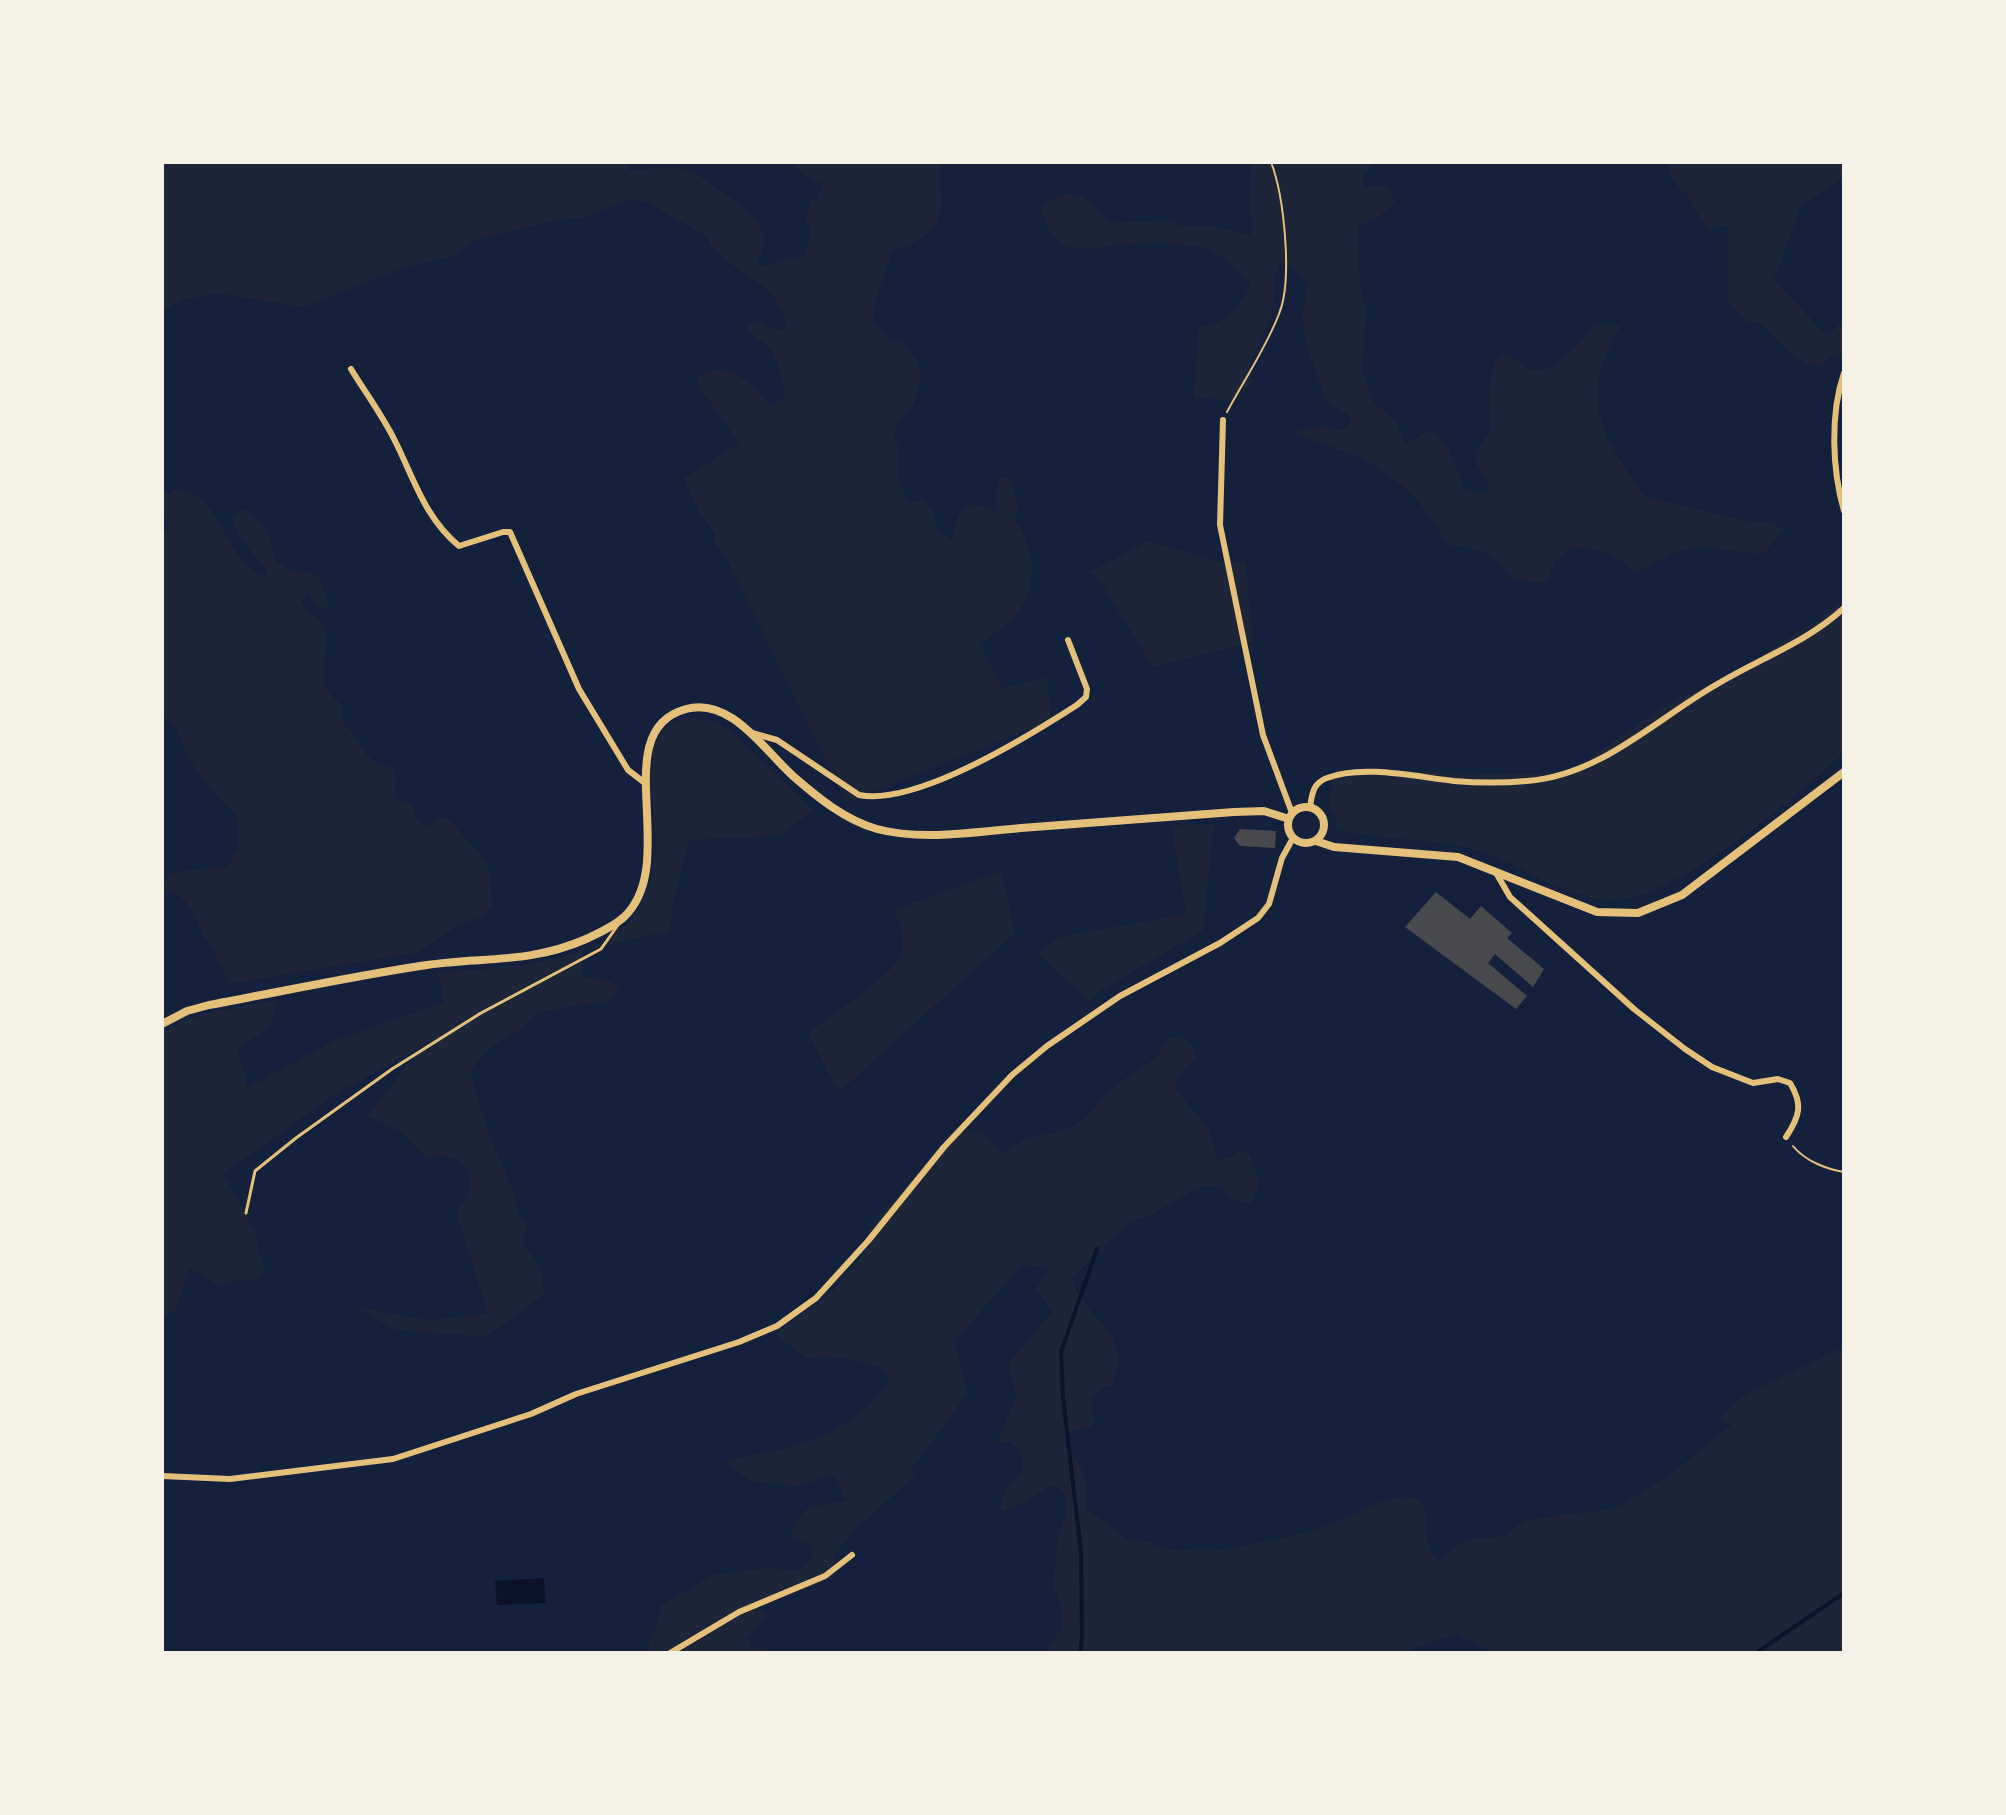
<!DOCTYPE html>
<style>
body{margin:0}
#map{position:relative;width:2006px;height:1815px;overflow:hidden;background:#14213d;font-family:"Roboto Serif",serif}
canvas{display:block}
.frame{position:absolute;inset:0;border:164px solid #f6f1e7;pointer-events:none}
</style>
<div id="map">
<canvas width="2006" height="1815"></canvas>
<div class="frame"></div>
</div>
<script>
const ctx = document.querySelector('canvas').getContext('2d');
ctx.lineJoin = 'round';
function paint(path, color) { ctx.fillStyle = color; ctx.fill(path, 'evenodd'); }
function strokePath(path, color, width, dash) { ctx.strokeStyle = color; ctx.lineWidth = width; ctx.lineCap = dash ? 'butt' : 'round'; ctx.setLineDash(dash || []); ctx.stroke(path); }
paint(new Path2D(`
 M162,162H624L631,171C649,170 670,164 688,170C697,172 707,182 715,187C738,203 780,228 758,259V266C775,267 788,254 805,257L811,231L806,218L810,199L817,200L823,185L804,175L792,162H942C939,178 942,191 941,207C939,232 915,245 893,250L876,298L873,319L891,343L901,339L915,358L922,376L914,404L898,423L894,436L898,447V480L909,502H917L922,498L934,513L938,532L952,540L958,516L967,505H978L996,511V493L1000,479L1008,477C1016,492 1020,503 1015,521C1036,548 1039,589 1015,616C1006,627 992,635 980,644L1002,688L1047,678L1051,721L846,802L724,554L715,544V534L701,515L684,479L739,443L701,389L697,377C725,358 754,382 770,406L785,397C784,383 778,360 769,348C762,338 753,340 746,327L758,319L771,328L782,330L788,323L775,299L763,286L728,262L709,244V238L647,202L627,199L584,218L563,219L480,238L450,257L408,266L303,307L215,293L182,300L162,311Z
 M1251,162H1373L1363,176V187L1387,186L1395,202L1379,217L1358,227L1357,241L1361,293L1366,310L1362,371L1374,403L1396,421L1406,443C1413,441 1422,433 1429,432C1446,430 1460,480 1466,491L1486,493L1489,484C1471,458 1471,455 1491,431C1491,417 1483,336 1515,359C1524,365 1529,373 1542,370C1562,365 1580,341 1594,327L1603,323L1621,326C1576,398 1602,435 1645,497L1747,521L1772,522L1784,530L1763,554L1698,547L1670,554L1636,573C1616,554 1598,547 1571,548L1556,561L1545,583L1513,579L1496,560L1485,552L1447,544C1429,509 1400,478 1364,460C1342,449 1316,443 1294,432L1321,426L1341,431L1349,425L1352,417L1327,402L1306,345L1302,314L1308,283L1288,265L1280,263L1275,275L1272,316L1250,364L1252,383L1228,401L1194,397L1199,327C1223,327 1241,305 1251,285L1228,261L1207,248L1165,243L1113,245L1098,249L1065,247L1051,234L1040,207C1074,183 1085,195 1111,223L1168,220L1183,226H1211L1250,235L1253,226L1250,215Z
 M1669,162H1844V177L1801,206L1774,280L1827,336L1844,320V359L1833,355L1821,366L1805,363L1792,355L1760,323L1746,321L1728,301L1727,226L1708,229L1693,207L1688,195L1680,190L1669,172Z
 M178,488C227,499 225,566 267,577V568C250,553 241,540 232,519L237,511L247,510L268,531L275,560L291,571L311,572L319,578L330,607L320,608L307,593L301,601L306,610L322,622L326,631L324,681L327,691L341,705L344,725C358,733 358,746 369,757C376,764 386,766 394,769C398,779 394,787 395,798L413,806L415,816L421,825H431L439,818L448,819L476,849L487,865L490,875L492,905L486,914L459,925L418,952L229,984C223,967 215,955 206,939C194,918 190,893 162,889L169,874C189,868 208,870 228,866L238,849L237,816C207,783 190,772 177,727L162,717V530H170L162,512V491L170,494Z
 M1149,541L1216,561L1246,563L1253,642L1153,667L1100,581L1090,572Z
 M1844,599V753C1798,794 1672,904 1610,900C1564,898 1523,866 1480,851C1433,836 1383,843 1336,828V816L1328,802L1335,770L1526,774L1562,771L1588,760L1658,710L1737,670L1812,624Z
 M687,717L716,722L735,735L813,810L780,836L689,840L674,897L670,931L582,951V976C595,981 606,976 618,987L615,996L604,1003L575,1005L538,1013L518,1031L491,1047L471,1070L473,1084L491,1139L515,1195L519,1214L528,1225L523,1237L524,1247L536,1260L541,1272L545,1294L486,1337L396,1330L352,1306L427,1320L488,1314L456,1211C486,1182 466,1147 426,1158L400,1131L368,1116L422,1046L331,1097L223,1174L257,1235V1251L263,1261L264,1271L257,1279L232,1281L219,1286L190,1268L175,1312L162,1316V1032C197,1011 238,1007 277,1000L271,1026L238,1049L248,1087L334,1041L444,1002L438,973C499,966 566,968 619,931C645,912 655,876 656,845C657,806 632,728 687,717Z
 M1214,824L1203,930L1102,990L1090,1001L1038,954L1059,937L1186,914L1171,825Z
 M1001,871L1015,933L839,1092L808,1033C827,1019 896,973 902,953C906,939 899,923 894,910Z
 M1179,1036L1193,1045L1196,1059L1178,1076L1176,1090L1208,1128L1218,1160L1231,1157L1240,1150L1250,1155L1259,1183L1251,1204L1232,1199L1221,1187L1206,1186L1194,1190L1151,1215L1129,1222L1072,1278C1083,1321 1136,1330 1112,1385L1104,1387L1092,1396L1091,1412L1096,1419L1091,1427L1068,1431V1453C1088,1468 1086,1486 1086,1508L1127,1539L1148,1542L1174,1551L1207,1548L1220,1550C1253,1544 1288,1538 1319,1528C1348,1520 1373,1501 1402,1497C1412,1496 1417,1499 1424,1505C1430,1530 1420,1542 1439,1562L1457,1545L1471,1539L1505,1536L1524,1521L1574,1513L1595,1512L1621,1506L1676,1470L1731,1425L1718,1419L1739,1399L1753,1391L1844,1347V1653H1494L1456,1634L1410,1649V1653H1045L1062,1627L1061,1605L1053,1586L1058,1534L1067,1515L1066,1497L1060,1488L1051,1486L1012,1509L1000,1511L1006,1488L1019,1477L1024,1464L1020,1450L1010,1442L997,1443L1017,1396L1008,1364L1052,1312L1036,1289L1048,1269L1023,1264L955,1341L968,1393L910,1471L915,1476L851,1533L834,1556V1578L757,1606L767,1616L747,1638L752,1649L759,1647L773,1653H650C646,1640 651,1637 656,1627C659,1622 659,1612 660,1606L713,1575L764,1568L800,1570L813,1557V1546L791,1537C802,1501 812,1507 846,1501L835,1475L796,1486L751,1481L724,1461C793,1447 845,1442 889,1381L886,1370C861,1358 833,1355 806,1358L775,1334L834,1290L871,1245L867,1231L951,1135L980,1130L1002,1153C1011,1148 1020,1141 1030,1138C1044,1134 1060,1133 1073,1126C1092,1116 1095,1105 1109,1092C1133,1068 1151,1071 1169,1038Z`), '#1d2539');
paint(new Path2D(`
 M544,1578L546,1603L497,1605L495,1581Z`), '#0b132b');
strokePath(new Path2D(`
 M1080,1653L1082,1638L1081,1552L1063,1397L1061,1352L1097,1249
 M1756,1653L1844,1593`), '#0b132b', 4);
paint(new Path2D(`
 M1240,829L1276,831L1275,848L1240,846L1234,838Z
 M1436,892L1470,919L1481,906L1512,933L1507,938L1544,969L1533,987L1495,954L1488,963L1527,996L1516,1009L1405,927Z`), '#48494c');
strokePath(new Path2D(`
 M1227,412C1244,380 1266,348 1279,314C1293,280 1284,196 1271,162
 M1793,1146C1805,1161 1826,1169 1844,1172`), '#e5c07b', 2);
strokePath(new Path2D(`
 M246,1213L255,1171L296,1138L392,1069L481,1013L601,949L618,925`), '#e5c07b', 3);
strokePath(new Path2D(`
 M351,369C365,392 382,415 394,439C414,478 424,517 459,546L503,532H510L579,689L628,770L645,783
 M1844,373C1830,414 1832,469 1844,511
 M1223,420L1220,525L1263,735L1292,813
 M752,733L777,740L859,795C916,806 1029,736 1077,705L1086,697L1087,689L1068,640
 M1310,807C1312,794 1313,783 1327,778C1362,764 1417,777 1454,781C1478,783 1503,783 1527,781C1599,776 1654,721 1714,686C1758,659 1806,643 1844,608
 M1495,871L1510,897L1634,1009L1685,1049L1712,1067L1753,1083L1778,1079L1790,1083C1803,1104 1800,1116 1786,1137
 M162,1476L230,1479L393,1459L531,1414L576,1394L739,1342L777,1326L816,1298L868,1241L944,1147L1012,1075L1047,1046L1120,996L1220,943L1258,918L1269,904L1282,858L1293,838
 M670,1653L739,1612L825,1576L852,1555`), '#e5c07b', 6);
strokePath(new Path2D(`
 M1288 825a18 18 0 1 1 36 0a18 18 0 1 1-36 0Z
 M1316,841L1334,847L1458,857L1597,912L1638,913L1682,895L1844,772
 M162,1024L187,1011L209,1005C279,992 349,977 420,966C479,956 527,965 586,939C599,933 613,927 624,917C682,862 605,731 686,709C731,697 764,750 793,776C817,797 845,820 877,829C922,841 976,832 1021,828C1092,823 1163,817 1234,812L1264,811L1289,819`), '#e5c07b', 8);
</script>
